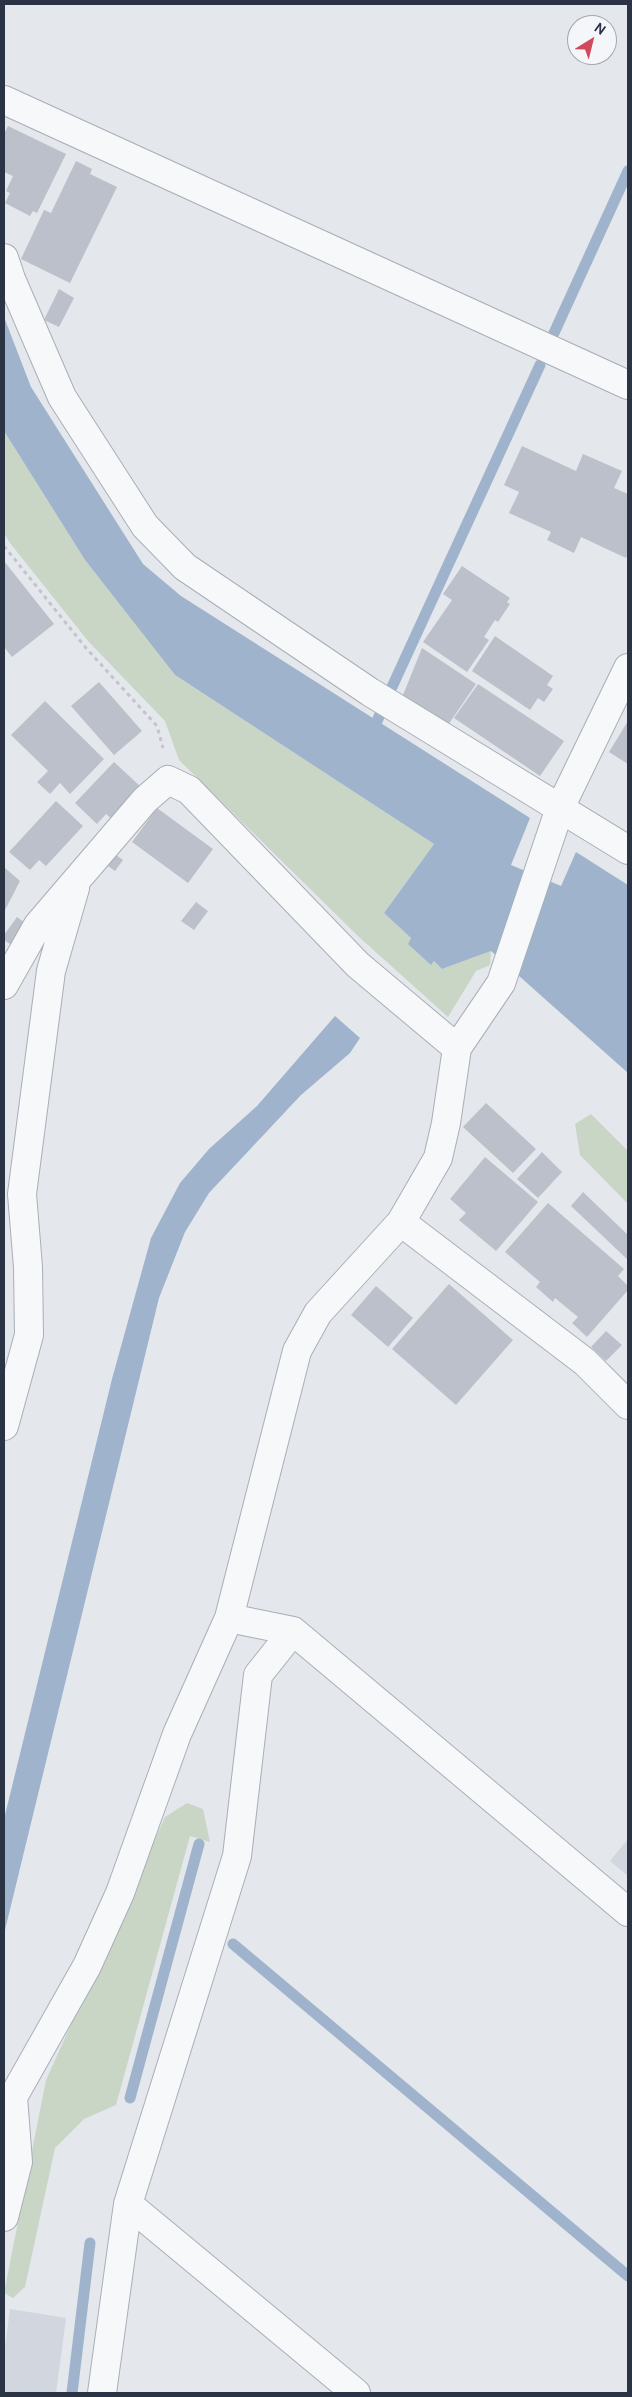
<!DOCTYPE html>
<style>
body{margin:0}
#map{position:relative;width:632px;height:2397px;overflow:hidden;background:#e4e7ec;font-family:Cabin,sans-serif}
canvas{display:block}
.frame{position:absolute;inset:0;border:5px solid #2b3445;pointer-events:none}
.north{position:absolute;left:567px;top:15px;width:50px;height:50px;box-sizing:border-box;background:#f4f6f9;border:1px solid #a4a8b1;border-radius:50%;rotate:36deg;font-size:14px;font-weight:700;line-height:20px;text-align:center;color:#2b3445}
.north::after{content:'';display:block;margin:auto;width:18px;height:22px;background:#d1495b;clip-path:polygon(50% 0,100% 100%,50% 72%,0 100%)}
</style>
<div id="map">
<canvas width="632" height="2397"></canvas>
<div class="frame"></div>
<div class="north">N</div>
</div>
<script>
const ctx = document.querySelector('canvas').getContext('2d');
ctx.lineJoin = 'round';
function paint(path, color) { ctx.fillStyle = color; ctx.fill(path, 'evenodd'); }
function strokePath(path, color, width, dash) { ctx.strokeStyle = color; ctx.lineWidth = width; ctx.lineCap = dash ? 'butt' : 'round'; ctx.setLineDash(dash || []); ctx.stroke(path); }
paint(new Path2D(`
 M628,1839V1876L610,1861Z
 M10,2309L66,2318L56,2393H4V2355Z`), '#d2d6de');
paint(new Path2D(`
 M4,431L85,560L175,675L434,844L384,913L411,938L431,965L434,961L442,969L491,951L490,965L476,971L448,1017L359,937L179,760L165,721L88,641L10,543L4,533Z
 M591,1114L628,1151V1204L580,1155L575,1124Z
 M187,1803L203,1809L210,1842L190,1836L116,2105L84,2119L55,2148L25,2287L13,2298L4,2293L46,2080L165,1817Z`), '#c9d6c5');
paint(new Path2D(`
 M4,317L31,387L143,564L181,596L530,818L511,865L561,886L576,852L628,885V1073L491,951L442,969L434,961L431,965L408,944L411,938L384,913L434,844L175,675L85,560L4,431Z
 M335,1016L360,1038L350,1053L301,1095L209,1193L185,1232L159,1298L4,1934V1819L112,1379L151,1238L180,1183L209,1149L257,1106Z`), '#9fb4cc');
strokePath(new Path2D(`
 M554,333L628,171
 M392,687L540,365
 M371,735L381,712
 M233,1944L628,2276
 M130,2098L199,1844
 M72,2393L90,2243`), '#9fb4cc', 11);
paint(new Path2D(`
 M8,126L66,154L37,213L33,211L30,216L5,203L10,193L6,191L13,176L4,172V134Z
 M76,161L92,169L90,174L117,187L70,283L21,259L44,210L51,213Z
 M59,289L74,298L59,327L44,320Z
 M522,446L576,471L583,454L622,471L614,488L628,494V554L626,558L581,537L574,553L547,540L551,532L509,513L519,492L504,485Z
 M4,561L54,624L12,657L4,647Z
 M462,566L510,598L507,602L510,604L498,622L495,620L484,637L489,640L467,672L423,642L452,600L443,594Z
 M495,636L553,676L547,685L553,689L544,702L538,698L530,710L472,671Z
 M422,648L476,684L448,725L403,695Z
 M99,682L142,731L114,755L71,706Z
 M478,684L564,741L540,776L454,718Z
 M45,701L104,759L70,794L60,783L50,794L37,782L48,771L11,735Z
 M628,721V764L609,752Z
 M114,762L141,787L112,819L106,814L97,824L75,803Z
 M56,801L83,826L46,866L39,860L30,870L9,852Z
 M157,808L213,849L188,883L132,842Z
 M116,855L123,860L115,871L108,866Z
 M4,867L20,881L4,912Z
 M196,902L208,911L194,930L181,921Z
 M17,917L28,925L13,946L4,940V935Z
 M486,1103L536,1149L513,1173L463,1127Z
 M542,1152L562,1172L538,1198L517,1179Z
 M485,1157L538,1202L496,1251L459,1220L466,1213L450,1199Z
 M583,1192L628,1235V1260L571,1206Z
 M548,1203L624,1269L618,1276L628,1286V1290L587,1337L572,1323L578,1317L555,1298L553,1302L536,1287L540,1282L505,1252Z
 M449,1284L513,1340L456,1405L392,1349Z
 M376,1286L413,1318L388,1347L351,1315Z
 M606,1331L622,1345L606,1361L591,1347Z`), '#bbc0ca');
const street = new Path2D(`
 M4,100L628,385
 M4,258L11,279L62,397L145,526L185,567L370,692L628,850
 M4,985L38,925L145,800L168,780L189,790L358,965L457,1048
 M401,1222L585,1362L628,1405
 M4,1426L29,1335L28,1267L22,1194L51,971L75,888
 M229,1618L293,1631L628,1912
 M4,2104L13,2097L87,1966L120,1893L177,1734L229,1618L297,1351L318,1313L401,1222L438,1158L446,1123L457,1048L501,983L560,808L628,668
 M128,2204L356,2393
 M4,2217L18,2162L13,2097
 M102,2393L128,2204L237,1856L258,1675L293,1631`);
strokePath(street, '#a9aeb7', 30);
strokePath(new Path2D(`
 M4,546L86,648L157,726L163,748`), '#c2c5cb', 3, [4, 4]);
strokePath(street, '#f7f8fa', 28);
</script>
